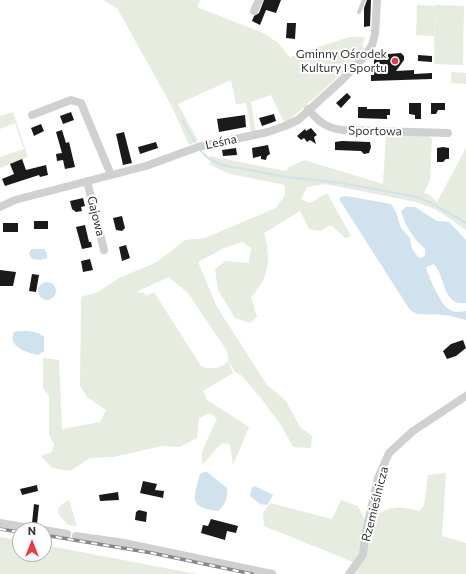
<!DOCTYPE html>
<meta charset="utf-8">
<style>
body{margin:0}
#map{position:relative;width:466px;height:574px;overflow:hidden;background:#fff;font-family:Commissioner,sans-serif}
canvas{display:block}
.north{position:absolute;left:12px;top:522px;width:40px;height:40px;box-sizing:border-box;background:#fff;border:1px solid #adadad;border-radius:50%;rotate:0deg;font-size:11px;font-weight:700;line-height:16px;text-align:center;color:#333}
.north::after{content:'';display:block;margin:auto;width:14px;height:18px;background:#e63946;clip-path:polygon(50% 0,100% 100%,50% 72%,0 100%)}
</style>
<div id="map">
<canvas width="466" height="574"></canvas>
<div class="north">N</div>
</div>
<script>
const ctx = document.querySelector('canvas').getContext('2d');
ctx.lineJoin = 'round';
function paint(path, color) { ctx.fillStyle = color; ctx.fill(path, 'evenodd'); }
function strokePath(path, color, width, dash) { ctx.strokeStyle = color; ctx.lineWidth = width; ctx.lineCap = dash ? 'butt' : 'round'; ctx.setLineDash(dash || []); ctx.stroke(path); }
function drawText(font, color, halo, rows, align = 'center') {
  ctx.font = font + ' Commissioner,sans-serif'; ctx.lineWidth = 4; ctx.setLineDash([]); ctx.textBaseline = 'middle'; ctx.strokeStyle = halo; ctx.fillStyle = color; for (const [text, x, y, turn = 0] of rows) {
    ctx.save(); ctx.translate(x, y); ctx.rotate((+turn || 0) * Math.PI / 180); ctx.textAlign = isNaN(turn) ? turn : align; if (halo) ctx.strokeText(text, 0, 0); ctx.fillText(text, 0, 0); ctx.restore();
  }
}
paint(new Path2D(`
 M103,0H200L197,7L263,33L277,42L290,57L349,37H365L363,44L364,51L349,67L285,124L271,95L251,102L256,132H251L246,103L236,104L231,80L178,104L198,141L189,145L172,107L117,8Z
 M417,5L435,6L434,36L416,35Z
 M435,5L464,6L463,65L434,64Z
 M451,72L466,73V84L451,83Z
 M13,112L28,157L0,168V157L24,149L15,123L0,129V116Z
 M386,134L427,135L432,139L430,180L424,193L430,195L437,202L466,148V230L437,210L416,202L325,184L307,187L301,199L310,203L327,193L351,236L345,238L331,225L320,231L309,229L300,211L264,233C271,257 270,278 251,297L257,317L250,323L235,318L218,290L215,269L226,261L249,263L251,248L242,242L224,248L198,262L217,307L267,385L286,401L300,427L312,436L311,448L293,447L281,425L260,397L241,375L235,372L228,360L227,351L188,293L169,277L136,292L144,293L146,296L154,292L201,366C209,370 222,369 228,361L233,373L203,391L207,400L249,427L233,465L230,444L222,443L202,465V452L217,418L209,413L199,418L197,438L180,447L162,446L113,457L90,458L70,471L52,468L41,456L52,452L54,444L49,434V396L43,388V358L59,360L62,429L100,422L106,410L88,398L80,386L81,297L98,292L119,278L157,262L185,240L205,238L276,208L285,195V185L230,174L210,165V156L285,171L289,167L304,160L383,184Z
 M446,473L442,536L466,543V574H348L358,564L264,526L263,513L270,503L332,519L341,500L358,506L366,522C389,507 392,504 420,511L424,505L428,475Z
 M69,500L77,526L68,525L59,515L58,509L62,504Z
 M0,537L20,540V554H44V545L197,574H0Z`), '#e6ecdf');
paint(new Path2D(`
 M346,196L391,204L396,212L401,228L410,238L412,249L418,257L422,258L425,255V249L415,239L406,225L401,211L406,207H415L437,221L449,222L466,240V303C442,306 446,277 434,264L426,267C428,276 440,302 447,308C453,313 460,312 466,311V320C458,318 449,315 441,315C430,313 418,317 410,310L339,199L341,197Z
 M31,249H44L47,253V258L40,260L32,259L29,254Z
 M38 291a9 9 0 1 1 18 0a9 9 0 1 1-18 0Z
 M18,331C28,331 36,330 44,337V351L38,355C27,353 7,346 14,332Z
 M204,472H207L227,488C228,498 225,505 218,511C187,507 194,498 200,474Z
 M255,486L273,495L267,505L260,504L250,496L252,487Z`), '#cfe2ee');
strokePath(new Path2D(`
 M182,120L195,142
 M201,151L208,158L221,165L287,177L341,183L417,197L431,203L466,223`), '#cfe2ee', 2);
paint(new Path2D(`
 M264,0H281L276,13L266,10L260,25L252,21L254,16L259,13Z
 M367,0H371L370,26L364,27V8Z
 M287,23H296L295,39L286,38Z
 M401,53L404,56V60L396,71L414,70V74L432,73V79L371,81V75H374V57H388V54Z
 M418,55L432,56V62L418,61Z
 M347,93L351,97L341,108L336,103Z
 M409,103H421V119H415V115L409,114Z
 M431,103H445V110H438L436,114H431Z
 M358,107H367V109H390V115H387V119L358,118Z
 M71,112L74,120L63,124L60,116Z
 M274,114L276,121L262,126L259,118Z
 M245,115L246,127L219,132L217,119Z
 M41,124L44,131L34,136L31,128Z
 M311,128L317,135L314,137L316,144L310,140L307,142L304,138L301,140L297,136L305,129L306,131Z
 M62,130L66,143L69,142L75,167L65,169L63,160L57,161L56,154L62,153L56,132Z
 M124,132L132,163L123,165L116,134Z
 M342,141L370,142L371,147L369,153L364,154L361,151L335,150V142Z
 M156,142L158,148L140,154L138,147Z
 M268,145L270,154L267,156L266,160L261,159V156L253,158L252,148Z
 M443,147L449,148V159H446L443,162H437V148Z
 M236,148L237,155L223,156L222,150Z
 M22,159L26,170L46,165L48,175L40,177L39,175L5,186L2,179L14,174L10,164Z
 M83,198L85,206L81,207L82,211L76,212L72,209L70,201Z
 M122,216L125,228L122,231L116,230L113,218Z
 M34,221H48V229H34Z
 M3,223H18V232H3Z
 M85,225L89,242H91L92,247L82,249L76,227Z
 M126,245L130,258L122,261L119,247Z
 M90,259L93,270L83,272L81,261Z
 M0,270L16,272L13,286H0Z
 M32,274L39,275L36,292L29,291Z
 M463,340L466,348L456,356L447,359L443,351L451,344Z
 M143,481L157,484L155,490L164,491L163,498L140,493Z
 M37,485L38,491L22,495L20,489Z
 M118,492L119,500L100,501L99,495Z
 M34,504L39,505L37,524L32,523Z
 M139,510L147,512L146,522L135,520L136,512Z
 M211,519L238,526L236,533L227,531L225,540L201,533L203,525L208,526Z`), '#1a1a1a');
strokePath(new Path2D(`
 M359,12L364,0`), '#d0d0d0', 4);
strokePath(new Path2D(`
 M254,11L259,0
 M308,109C318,121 326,128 342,130L448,133
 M32,115L71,100L81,103L111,175
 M87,181L104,250
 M0,207L15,200L146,166L198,147L268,132L285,126L298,120L342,80L365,56L372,45L375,34L377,0
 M0,523L41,530
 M44,530L67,534
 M76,536L124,543L272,574
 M349,574L363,555L365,536L378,478L389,453L413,431L466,396`), '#d0d0d0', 8);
const rail = new Path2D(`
 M0,529L20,532
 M44,535L152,553L252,574`);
strokePath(rail, '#888', 3.5);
strokePath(rail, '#fff', 2, [6]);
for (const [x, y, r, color] of [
 [395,61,4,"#e63946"]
]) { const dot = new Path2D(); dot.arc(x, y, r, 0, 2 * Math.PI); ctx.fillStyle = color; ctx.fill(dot); strokePath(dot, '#fff', 1.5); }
drawText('12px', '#333', '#fff', [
 ["Gminny Ośrodek",387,54],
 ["Kultury I Sportu",387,68]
], 'right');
drawText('12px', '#333', '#fff', [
 ["Sportowa",375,131,1],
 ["Leśna",221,142,-12],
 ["Gajowa",96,216,76],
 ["Rzemieślnicza",375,504,-76]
]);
</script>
